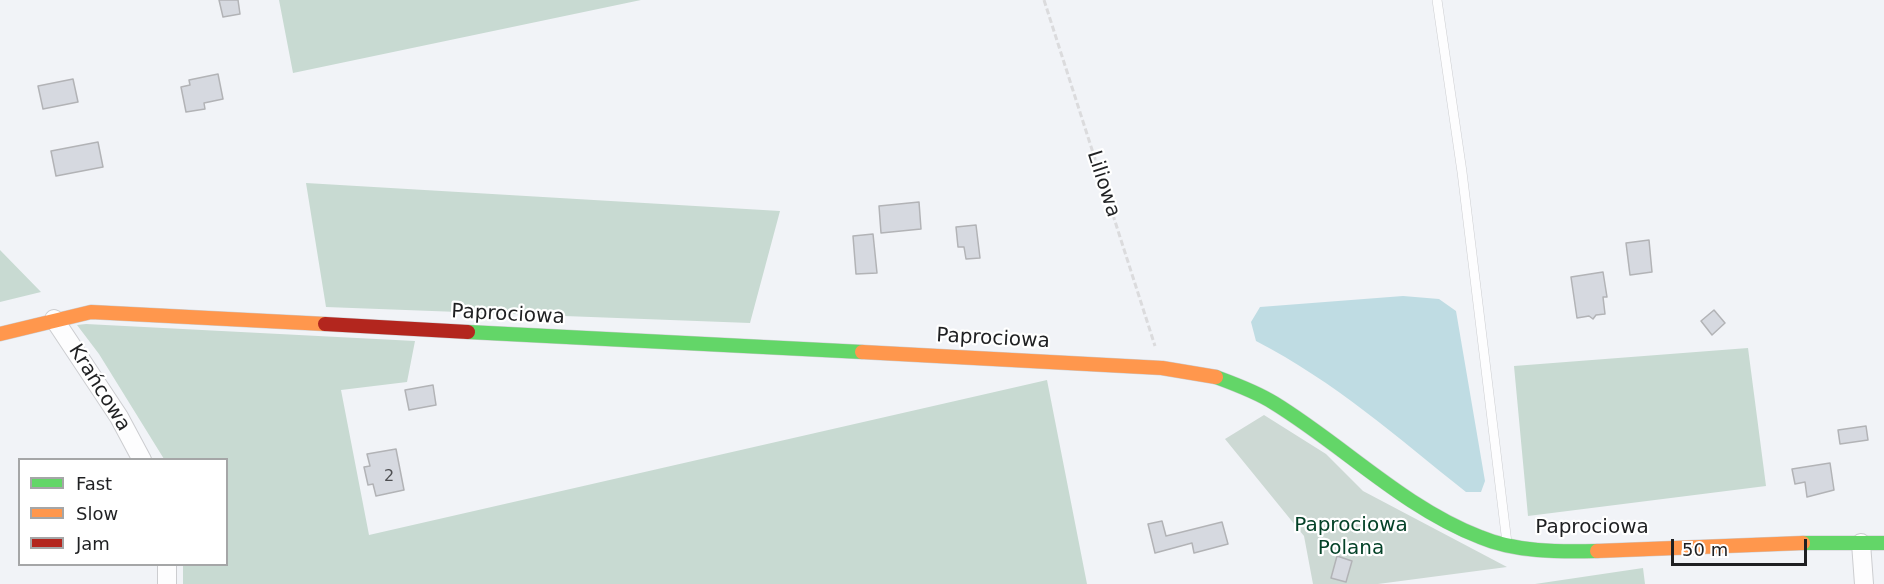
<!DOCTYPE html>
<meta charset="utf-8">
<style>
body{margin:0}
#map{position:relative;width:1884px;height:584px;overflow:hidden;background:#f1f3f7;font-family:"DejaVu Sans",sans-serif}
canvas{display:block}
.legend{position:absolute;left:18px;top:458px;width:210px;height:108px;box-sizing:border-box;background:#fff;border:2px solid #a5a6a7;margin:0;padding:8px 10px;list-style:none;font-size:18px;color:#1f2022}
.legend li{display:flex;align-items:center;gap:12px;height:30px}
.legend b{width:30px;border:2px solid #a5a6a7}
.scale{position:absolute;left:1671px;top:539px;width:136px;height:27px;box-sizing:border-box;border:3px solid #1f2022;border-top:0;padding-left:8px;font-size:18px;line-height:21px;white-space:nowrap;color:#1f2022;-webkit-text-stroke:4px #fff;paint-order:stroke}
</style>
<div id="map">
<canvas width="1884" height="584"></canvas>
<ul class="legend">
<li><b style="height:8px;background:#63d668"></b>Fast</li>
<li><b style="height:8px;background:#ff974d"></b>Slow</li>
<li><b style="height:8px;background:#b3261e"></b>Jam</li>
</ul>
<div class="scale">50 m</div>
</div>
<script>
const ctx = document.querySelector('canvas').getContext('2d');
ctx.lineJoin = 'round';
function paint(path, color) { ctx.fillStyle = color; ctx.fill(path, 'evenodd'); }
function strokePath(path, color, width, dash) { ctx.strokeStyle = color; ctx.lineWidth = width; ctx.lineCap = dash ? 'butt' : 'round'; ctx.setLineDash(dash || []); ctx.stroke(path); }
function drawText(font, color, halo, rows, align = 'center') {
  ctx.font = font + ' "DejaVu Sans",sans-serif'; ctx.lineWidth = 4.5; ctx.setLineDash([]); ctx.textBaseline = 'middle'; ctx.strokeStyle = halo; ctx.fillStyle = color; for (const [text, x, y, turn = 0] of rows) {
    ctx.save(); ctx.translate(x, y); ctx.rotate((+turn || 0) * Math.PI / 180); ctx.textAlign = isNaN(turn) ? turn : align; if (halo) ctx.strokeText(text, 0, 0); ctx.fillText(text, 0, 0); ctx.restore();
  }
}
paint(new Path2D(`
 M1264,415L1326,454L1363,491L1507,567L1378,584H1313L1304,536L1225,439Z`), '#cdd9d4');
paint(new Path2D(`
 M279,0H641L293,73Z
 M306,183L780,211L750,323L326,307Z
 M0,250L41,292L0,302Z
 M86,324L415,341L407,382L341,390L369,535L1047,380L1087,584H183V565L226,564V460L164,459L99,354L77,325Z
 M1748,348L1766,486L1528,516L1514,366Z
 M1643,568L1645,584H1535Z`), '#c8dad2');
paint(new Path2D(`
 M1403,296L1439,299L1456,311L1485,481L1481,492H1466C1398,438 1334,381 1256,341L1251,322L1260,307Z`), '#bfdce3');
const building = new Path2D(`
 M219,0H238L240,14L223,17Z
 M218,74L223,99L204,103L205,109L186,112L181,87L190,85L189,80Z
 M73,79L78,102L43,109L38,86Z
 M98,142L103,167L56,176L51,151Z
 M919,202L921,229L881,233L879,206Z
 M976,225L980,258L966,259L964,247H958L956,227Z
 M873,234L877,273L856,274L853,236Z
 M1649,240L1652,272L1630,275L1626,243Z
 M1603,272L1607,297H1603L1605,314L1596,315L1593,319L1589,316L1577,318L1571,277Z
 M1714,310L1725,323L1712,335L1701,321Z
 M433,385L436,405L409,410L405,390Z
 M1866,426L1868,440L1840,444L1838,430Z
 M396,449L404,490L376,496L373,484L368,485L364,467L370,466L367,454Z
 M1830,463L1834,490L1807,497L1805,482L1795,484L1792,469Z
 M1162,521L1166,536L1222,522L1228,544L1194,553L1192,543L1155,553L1148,524Z
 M1337,556L1352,561L1346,582L1331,578Z`);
paint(building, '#d6d9e0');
strokePath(building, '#b2b3b6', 1.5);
const lane = new Path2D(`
 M1437,0L1462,172L1507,543`);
const street = new Path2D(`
 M54,319L119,417L142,460
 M1861,543L1864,584
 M167,564V584`);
const fast = new Path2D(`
 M468,332L862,352
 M1216,377C1235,384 1257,392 1274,403C1344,446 1403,507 1480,537C1515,552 1559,552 1597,551
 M1803,543H1884`);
const slow = new Path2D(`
 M0,334L91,312L325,324
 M862,352L1162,368L1216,377
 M1597,551L1803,543`);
const jam = new Path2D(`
 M325,324L468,332`);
strokePath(lane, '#cccdd0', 10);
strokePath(street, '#cccdd0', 20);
strokePath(fast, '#cccdd0', 15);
strokePath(slow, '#cccdd0', 15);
strokePath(jam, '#cccdd0', 15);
strokePath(new Path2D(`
 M1044,0L1155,346`), '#dbdbdd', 3, [6, 3]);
strokePath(lane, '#fdfdfe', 9);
strokePath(street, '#fdfdfe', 18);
strokePath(fast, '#63d668', 14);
strokePath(slow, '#ff974d', 14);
strokePath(jam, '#b3261e', 14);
drawText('16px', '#4e4f52', null, [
 ["2",389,477]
]);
drawText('20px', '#1f2022', '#fff', [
 ["Liliowa",1103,184,72],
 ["Paprociowa",508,315,3],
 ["Paprociowa",993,339,3],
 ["Krańcowa",99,388,58],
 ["Paprociowa",1592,528]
]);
drawText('20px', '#044228', '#fff', [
 ["Paprociowa",1351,526],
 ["Polana",1351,549]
]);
</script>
